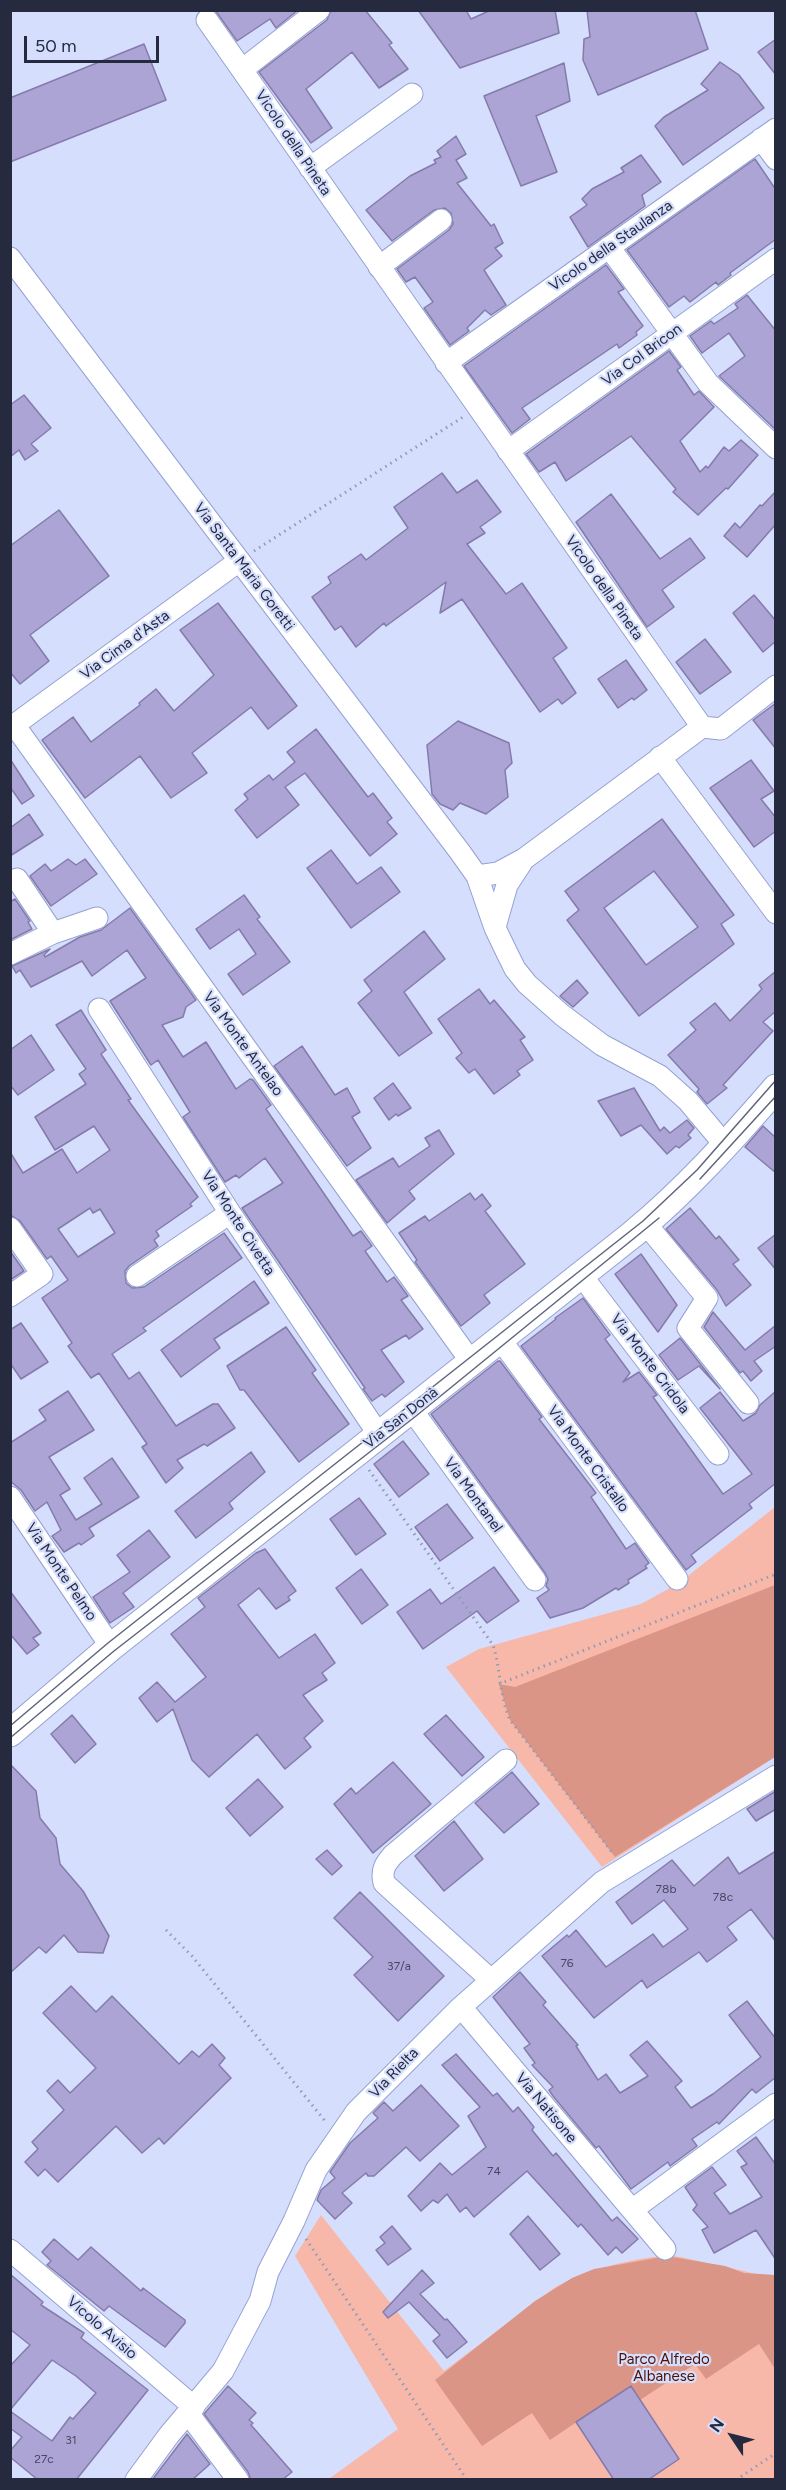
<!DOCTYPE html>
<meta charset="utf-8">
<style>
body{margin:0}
#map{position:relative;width:786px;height:2490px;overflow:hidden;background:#d5defd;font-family:Figtree,sans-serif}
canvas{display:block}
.frame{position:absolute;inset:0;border:12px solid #252a3e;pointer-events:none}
.north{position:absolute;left:702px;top:2406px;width:60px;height:60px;-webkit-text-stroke:4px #d5defd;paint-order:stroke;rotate:305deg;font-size:16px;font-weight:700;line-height:24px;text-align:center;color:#252a3e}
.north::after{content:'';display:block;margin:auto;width:21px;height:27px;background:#252a3e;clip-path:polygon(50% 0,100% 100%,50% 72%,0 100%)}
.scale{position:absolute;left:24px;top:36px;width:135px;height:27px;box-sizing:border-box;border:3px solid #252a3e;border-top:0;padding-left:8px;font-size:18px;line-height:21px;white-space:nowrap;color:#252a3e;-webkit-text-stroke:4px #d5defd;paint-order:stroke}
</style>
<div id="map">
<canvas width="786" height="2490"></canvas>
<div class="frame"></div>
<div class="north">N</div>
<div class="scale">50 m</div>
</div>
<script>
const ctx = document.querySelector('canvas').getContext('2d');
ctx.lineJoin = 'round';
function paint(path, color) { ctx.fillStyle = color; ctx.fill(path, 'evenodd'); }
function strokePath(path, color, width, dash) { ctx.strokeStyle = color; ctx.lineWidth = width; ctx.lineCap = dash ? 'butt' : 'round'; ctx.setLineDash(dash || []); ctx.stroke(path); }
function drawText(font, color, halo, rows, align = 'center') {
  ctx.font = font + ' Figtree,sans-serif'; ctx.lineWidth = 4.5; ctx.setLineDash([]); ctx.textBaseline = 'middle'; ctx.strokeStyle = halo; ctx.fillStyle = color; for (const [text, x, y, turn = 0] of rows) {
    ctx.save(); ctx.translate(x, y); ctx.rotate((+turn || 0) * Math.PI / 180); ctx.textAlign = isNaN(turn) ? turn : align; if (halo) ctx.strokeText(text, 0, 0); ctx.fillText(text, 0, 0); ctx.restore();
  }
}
paint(new Path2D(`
 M775,1507V1757L602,1867L446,1667L479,1649L641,1604L679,1583Z
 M321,2215L444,2371L554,2288C584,2271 631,2258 665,2256C681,2255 700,2262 716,2265C737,2268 754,2276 775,2275V2479H332L330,2478L398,2429L295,2256Z`), '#f7b8aa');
paint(new Path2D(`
 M775,1585V1757L615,1857L510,1720L499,1684L515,1687Z
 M667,2256L725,2266L744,2273L775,2275V2369L759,2344L706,2379L695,2364L640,2400L630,2386L550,2440L532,2413L482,2446L435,2380L535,2301L572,2278L594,2269Z`), '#da9587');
const building = new Path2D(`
 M215,10H298L276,28L270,19L237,41Z
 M331,10H365L392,43L389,45L408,69L379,88L352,52L306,89L332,128L311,143L259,72L327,20Z
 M418,10H466L471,19L491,10H555L559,33L460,68Z
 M587,10H695L708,49L598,95L583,60L584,39L590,37Z
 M776,39V75L758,52Z
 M144,44L166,100L10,162V98Z
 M720,62L739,75L764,108L683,165L655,126L664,117L708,90L701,84Z
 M564,63L570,101L536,116L557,172L521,186L484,96Z
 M456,136L466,154L456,160L467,178L457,183L491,226L494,224L503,243L495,248L502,256L484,270L506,305L491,315L485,310L467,328L469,331L450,345L424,308L433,302L415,277L406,282L397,269L449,230L453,224L451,213L445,208L434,210L392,241L366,210L410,176L436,163L434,160L441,157L437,151Z
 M641,155L661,182L642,195L645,206L588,247L570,217L587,205L582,199L592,189L624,172L621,168Z
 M755,159L776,190V239L730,273L731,275L718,285L716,282L690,302L684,296L669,307L627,250Z
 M606,265L624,289L618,292L643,326L636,332L637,335L619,348L617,344L522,408L530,419L512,433L464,366Z
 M747,295L776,331V430L719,376L745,356L729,333L702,353L690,336L711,321L714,324L738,308L735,304Z
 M669,351L681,367L677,370L694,395L699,391L714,407L680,441L700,472L706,466L708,468L724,447L729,451L741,440L758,455L728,489L726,488L698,515L673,492L676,489L631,436L566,481L555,462L539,472L526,454Z
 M24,395L51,428L31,444L38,451L25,460L19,450L10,457V405Z
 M442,473L457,493L477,480L501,512L480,527L485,533L467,544L506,594L522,583L567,648L553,658L576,693L562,704L558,699L540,712L462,599L440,613L446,582L386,626L384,623L356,647L341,626L335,630L312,597L331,583L328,577L361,554L366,560L408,528L394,507Z
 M776,491V524L747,557L724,536L735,523L740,528L760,505L762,506Z
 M611,494L660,559L690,538L705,558L662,590L674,607L647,627L576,522Z
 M59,510L109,576L30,635L49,661L20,684L10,672V546Z
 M754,595L776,621V641L763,652L733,613Z
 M218,603L297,706L268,729L251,707L192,753L207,773L171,798L140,756L85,798L42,740L73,717L91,742L140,705L139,703L156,689L174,711L214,675L180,630Z
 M705,639L731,672L700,694L676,662Z
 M626,660L647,690L634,700L632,698L618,708L598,679Z
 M776,703V749L753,720Z
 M458,721L509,743L512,763L505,770L508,797L486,814L460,803L453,810L440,804L432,794L427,745Z
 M316,729L368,797L373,793L392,818L387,822L397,834L370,856L305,773L285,787L299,805L257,838L235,810L248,799L244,794L269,775L273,780L295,762L287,752Z
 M10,759L34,796L22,804L10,787Z
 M751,760L774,791L761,799L776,818V831L754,847L710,788Z
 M29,814L43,835L10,856V828Z
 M662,819L734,915L721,924L734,944L639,1016L567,920L579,910L565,891ZM654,871L698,927L646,965L604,908Z
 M331,850L357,884L381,867L400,892L351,928L307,868Z
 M68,859L76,865L85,859L97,874L51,906L30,876L45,864L51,871Z
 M244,895L260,917L257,919L290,962L243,995L228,974L256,954L239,929L210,949L196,929Z
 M15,899L30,921L28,922L32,929L10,940V902Z
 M130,908L196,1000L186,1007L183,1017L162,1025L183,1057L206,1042L236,1089L250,1079L253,1080L271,1105L266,1109L353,1236L361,1231L372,1246L365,1251L387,1282L394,1277L408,1296L401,1300L423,1329L409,1339L406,1335L381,1350L404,1382L385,1397L382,1394L372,1401L363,1389L365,1388L242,1208L283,1183L265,1158L239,1178L236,1175L225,1182L183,1117L190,1112L158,1060L151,1065L110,1001L146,978L127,950L92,976L82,961L31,987L20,970L16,973L12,966L50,949L44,955L45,957L80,937L101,930Z
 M424,931L445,959L404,992L432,1033L399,1056L358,1003L372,991L364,980Z
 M776,971V1011L763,1022L773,1031L723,1085L727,1088L707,1104L697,1092L699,1089L668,1055L696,1030L690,1023L715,1003L730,1021L762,989L759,985Z
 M577,980L588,993L573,1007L560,996Z
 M479,989L490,1004L494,1000L525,1037L520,1040L533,1060L517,1071L520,1075L494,1094L475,1069L469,1073L456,1058L462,1053L438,1019Z
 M81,1010L106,1050L101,1054L131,1099L128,1100L198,1197L190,1204L192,1206L156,1231L159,1236L154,1240L158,1246L129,1266L125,1271L126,1283L132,1288L144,1287L224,1233L242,1258L143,1328L146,1331L112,1354L129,1379L139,1372L176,1426L213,1404H218L235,1428L207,1446L204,1444L177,1460L183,1468L166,1483L142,1447L147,1444L99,1373L91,1378L68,1346L72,1343L42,1298L68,1280L51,1256L47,1259L20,1221L10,1215V1152L23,1173L62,1149L77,1173L110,1150L94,1126L55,1150L35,1117L86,1084L79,1074L86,1069L56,1025ZM90,1208L93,1213L100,1209L115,1233L78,1257L58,1229Z
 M31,1035L54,1070L18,1095L10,1085V1050Z
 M302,1046L335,1095L347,1088L360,1112L352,1117L371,1148L347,1166L274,1066Z
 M393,1083L411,1108L398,1116L396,1114L389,1120L374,1098Z
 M634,1088L660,1131L664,1127L670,1133L687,1120L694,1128L688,1135L691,1138L679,1148L676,1146L667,1154L641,1125L621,1136L598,1101Z
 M763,1126L776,1138V1173L745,1147Z
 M439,1130L454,1154L409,1191L415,1199L387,1223L356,1180L393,1158L399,1167L430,1146L425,1138Z
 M470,1193L475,1200L482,1194L491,1206L485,1211L525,1264L484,1295L490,1303L461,1326L415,1262L417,1260L399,1233L425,1216L429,1221Z
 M690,1208L716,1239L719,1236L739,1260L733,1264L751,1285L726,1306L717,1290L666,1229Z
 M776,1234V1270L758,1248Z
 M10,1251L24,1271L10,1280Z
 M641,1254L677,1305L658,1332L615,1274Z
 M254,1281L269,1303L214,1339L220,1348L181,1377L161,1350Z
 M583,1298L610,1335L605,1339L630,1373L623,1382L639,1372L657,1395L653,1397L723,1494L752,1474L700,1408L720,1392L743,1421L756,1413L760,1405L776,1391V1483L749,1504L752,1508L691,1555L696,1562L686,1570L521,1346L556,1319L555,1318Z
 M713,1312L745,1350L776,1325V1346L754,1361L762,1371L751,1381L743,1371L740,1373L704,1327Z
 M21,1323L48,1362L21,1379L10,1363V1330Z
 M286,1327L316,1370L312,1373L349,1424L299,1462L244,1390H240L227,1366Z
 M680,1338L720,1389L699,1366L678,1380L659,1355Z
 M498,1361H500L542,1417L539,1419L596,1493L591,1497L626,1549L635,1543L649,1563L645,1566L647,1568L628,1580L629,1583L618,1590L616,1588L583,1608L550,1618L537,1598L549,1590L546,1586L548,1579L545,1573L431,1414Z
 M68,1391L94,1430L49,1457L70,1489L60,1495L76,1520L102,1504L84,1478L112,1458L139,1497L89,1528L94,1536L81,1545L79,1543L64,1552L52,1536L61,1530L47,1502L35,1511L21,1490L10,1481V1443L46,1420L39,1410Z
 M403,1441L429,1474L399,1497L374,1464Z
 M251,1452L265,1472L229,1503L233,1509L196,1538L175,1511Z
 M359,1498L386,1534L356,1555L330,1519Z
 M447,1504L473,1538L440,1561L415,1527Z
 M149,1530L170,1557L123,1593L134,1607L110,1623L93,1597L130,1572L117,1555Z
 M265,1549L296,1591L288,1597L290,1600L276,1609L259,1588L238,1605L279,1658L315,1634L335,1663L322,1673L327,1680L303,1695L323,1721L304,1738L311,1747L285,1769L257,1734L209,1777L192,1760L173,1709L157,1722L139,1698L157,1682L175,1702L206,1677L171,1634L205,1607L198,1598L256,1553Z
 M494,1567L519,1601L487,1623L477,1611L423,1649L397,1612L430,1589L441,1604Z
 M361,1569L388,1605L362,1624L336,1588Z
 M10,1591L41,1633L33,1638L39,1645L27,1654L10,1634Z
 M72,1715L96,1744L75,1763L51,1734Z
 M446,1715L484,1757L462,1776L424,1734Z
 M393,1762L431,1804L373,1853L334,1804L351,1788L356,1794Z
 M10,1764L36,1791L40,1818L56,1838L60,1864L83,1891L109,1936L103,1953L78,1952L64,1935L46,1953L39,1947L10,1973Z
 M512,1772L539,1804L504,1833L475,1803Z
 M258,1779L283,1807L250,1836L226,1808Z
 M776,1791V1809L756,1821L747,1809Z
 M454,1821L483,1859L444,1891L415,1856Z
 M327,1850L342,1866L332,1875L316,1859Z
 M776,1851V1942L751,1909L727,1927L737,1940L707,1962L699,1952L647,1988L642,1980L594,2018L542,1956L567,1935L569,1937L576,1930L606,1967L653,1934L663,1947L688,1929L664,1900L632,1924L616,1902L672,1860L694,1886L728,1857L739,1874Z
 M360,1892L444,1976L398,2021L354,1975L373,1957L334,1918Z
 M520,1972L546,2002L543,2005L578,2045L576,2046L598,2080L606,2074L620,2093L648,2076L630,2055L647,2041L682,2081L675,2087L691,2108L713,2094L761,2057L729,2015L747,2001L776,2039V2077L756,2093L752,2089L719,2124L717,2122L692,2139L697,2146L670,2166L668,2162L631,2189L599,2146L596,2148L553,2096L549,2090L553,2087L532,2065L535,2063L524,2048L530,2044L493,1997Z
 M71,1986L96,2012L112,1996L179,2064L192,2051L199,2057L212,2044L225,2058L219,2065L231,2078L164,2144L159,2138L142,2153L116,2126L58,2182L45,2169L38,2176L25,2162L38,2149L32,2142L64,2110L47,2091L58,2080L70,2093L96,2068L43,2013Z
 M456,2054L493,2096L497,2093L513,2112L518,2107L534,2127L532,2130L553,2156L556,2153L612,2221L617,2217L638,2239L622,2253L616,2247L608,2255L581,2224L578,2227L527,2171L474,2217L466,2207L460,2212L447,2194L438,2203L433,2200L421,2211L408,2196L440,2163L452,2175L486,2147L468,2116L480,2107L442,2065Z
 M421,2085L459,2126L420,2161L406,2147L374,2176H368L366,2173L342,2193L352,2203L335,2219L317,2200L321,2190L335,2178L330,2172L350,2143L378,2118L373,2113L384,2102L393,2111Z
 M756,2137L776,2165V2260L756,2230L714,2253L702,2230L708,2227L693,2210L697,2205L685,2187L712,2167L726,2185L714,2193L730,2214L762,2197L741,2167L747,2164L737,2151Z
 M528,2216L560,2254L540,2270L510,2234Z
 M392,2226L411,2249L388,2265L376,2250L385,2243L380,2237Z
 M54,2239L78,2260L91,2247L141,2291L143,2288L185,2320V2323L165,2347L109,2306L104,2311L47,2265L51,2261L42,2252Z
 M422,2270L434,2283L420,2294L445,2320L447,2319L467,2342L447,2358L433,2341L440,2335L409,2302L388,2318L383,2312Z
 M10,2274L43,2302L41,2305L84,2333L81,2338L148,2390L76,2480H38L10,2457V2451L22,2437L10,2428V2411L52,2441L70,2417L73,2419L96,2393L76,2376L52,2360L10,2410V2366L30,2345L10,2329Z
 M228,2386L256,2413L249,2420L253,2423L251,2425L292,2472L282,2480H251L248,2472L204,2414Z
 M631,2386L679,2459L648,2480H614L576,2422Z
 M187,2434L210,2464L192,2480H152Z`);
paint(building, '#ada4d6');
strokePath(building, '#847bab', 1.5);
const minor = new Path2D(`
 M207,20L702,727L524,859L498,873L477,876
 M243,69L319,10
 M761,139L776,159
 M310,168L412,94
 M609,247L708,383L776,448
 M10,258L460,852L477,876L495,928L508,955L515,969L527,984L562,1015L602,1045L660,1076L688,1101L725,1145
 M379,267L441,220
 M446,363L776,129
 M508,451L776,259
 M15,726L472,1363
 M702,727L721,729L776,686
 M10,728L239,561
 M660,757L776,913
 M17,879L53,933
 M495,927L507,885L522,862
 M10,954L53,933L97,918
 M99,1009L230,1213L379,1435
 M646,1224L707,1298L688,1328L748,1403
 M10,1228L42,1274L10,1296
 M581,1275L718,1454
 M137,1276L230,1213
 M500,1339L677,1579
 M412,1410L535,1580
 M10,1497L111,1647
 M491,1980L384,1883C381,1870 385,1864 393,1855L506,1760
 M461,2007L665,2249
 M632,2210L776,2104
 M10,2250L194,2407
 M188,2413L238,2480
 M136,2480L169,2435L223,2371L260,2301L268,2272L294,2221L316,2170L356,2112L461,2007L602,1882L776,1776`);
const tertiary = new Path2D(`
 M10,1733L111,1647L633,1234C686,1190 731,1140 776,1088`);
strokePath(minor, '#95a2d2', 23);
strokePath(tertiary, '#95a2d2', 29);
strokePath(new Path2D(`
 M254,551L463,417
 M369,1470L493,1645C501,1670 499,1695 510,1720L614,1855
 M499,1684L776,1574
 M166,1930L192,1956L325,2121
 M306,2239L467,2480
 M736,2480L776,2453`), '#929ab5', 3, [1.5, 4.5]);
strokePath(minor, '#fff', 21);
strokePath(tertiary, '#fff', 27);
strokePath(new Path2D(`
 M700,1179L776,1096
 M10,1726L108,1643L643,1221L697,1170L776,1080
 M10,1738L114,1651L416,1416L659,1218`), '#5f667d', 1.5);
drawText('12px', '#474864', null, [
 ["78b",666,1889],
 ["78c",723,1897],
 ["76",567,1963],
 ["37/a",399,1966],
 ["74",494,2171],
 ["31",71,2440],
 ["27c",44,2459]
]);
drawText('15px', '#252a3e', '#d5defd', [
 ["Vicolo della Pineta",293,143,56],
 ["Vicolo della Staulanza",611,246,-35],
 ["Via Col Bricon",642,355,-36],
 ["Via Santa Maria Goretti",244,567,53],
 ["Vicolo della Pineta",604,588,55],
 ["Via Cima d'Asta",125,645,-36],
 ["Via Monte Antelao",243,1044,54],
 ["Via Monte Civetta",238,1223,57],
 ["Via Monte Cridola",650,1364,53],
 ["Via San Donà",401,1418,-38],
 ["Via Monte Cristallo",588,1459,54],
 ["Via Montanel",473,1495,54],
 ["Via Monte Pelmo",61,1572,56],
 ["Via Rielta",394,2073,-46],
 ["Via Natisone",546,2108,50],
 ["Vicolo Avisio",102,2328,41]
]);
drawText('15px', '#4d1106', '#d5defd', [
 ["Parco Alfredo",664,2360],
 ["Albanese",664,2377]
]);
</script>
